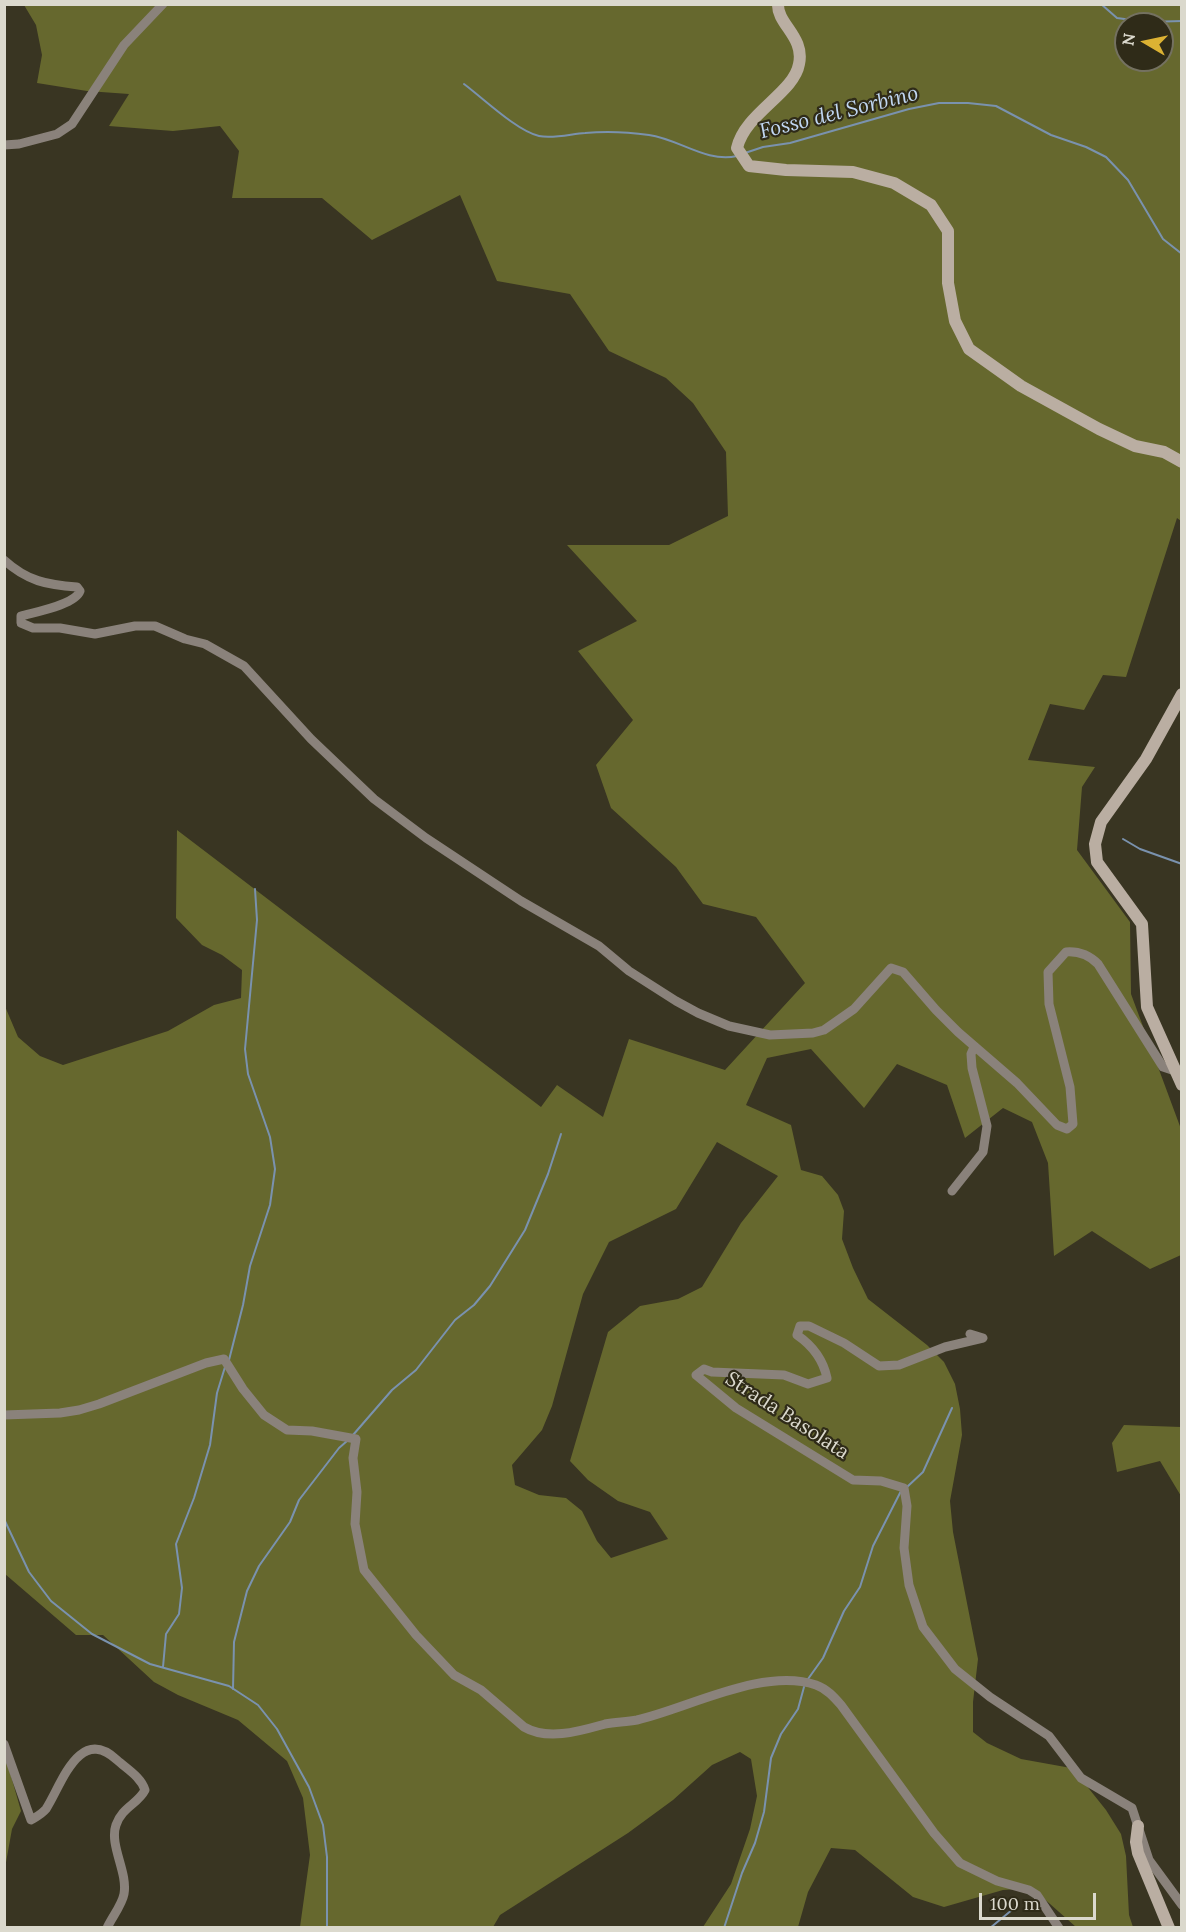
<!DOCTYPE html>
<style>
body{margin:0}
#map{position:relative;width:1186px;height:1932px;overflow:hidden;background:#393522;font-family:Lora,serif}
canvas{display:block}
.frame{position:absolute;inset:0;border:6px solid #dbd9cd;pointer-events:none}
.north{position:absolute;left:1114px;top:12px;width:60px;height:60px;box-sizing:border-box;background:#2f2b18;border:2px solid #747160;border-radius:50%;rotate:279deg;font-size:16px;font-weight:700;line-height:24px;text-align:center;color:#dbd9cd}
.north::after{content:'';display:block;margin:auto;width:21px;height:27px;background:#dcb233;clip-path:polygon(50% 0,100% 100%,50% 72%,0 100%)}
.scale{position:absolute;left:979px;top:1893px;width:117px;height:27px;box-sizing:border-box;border:3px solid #dbd9cd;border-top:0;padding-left:8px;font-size:18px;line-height:21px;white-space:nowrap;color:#dbd9cd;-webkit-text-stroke:4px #2f2b18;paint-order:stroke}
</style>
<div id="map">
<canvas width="1186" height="1932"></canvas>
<div class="frame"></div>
<div class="north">N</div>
<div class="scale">100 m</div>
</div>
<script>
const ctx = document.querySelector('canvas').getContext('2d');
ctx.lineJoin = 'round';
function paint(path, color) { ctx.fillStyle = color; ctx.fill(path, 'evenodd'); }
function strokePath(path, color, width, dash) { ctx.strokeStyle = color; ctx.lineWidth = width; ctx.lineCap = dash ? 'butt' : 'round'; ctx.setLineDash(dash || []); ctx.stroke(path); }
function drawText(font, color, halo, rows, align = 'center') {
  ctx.font = font + ' Lora,serif'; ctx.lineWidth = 4.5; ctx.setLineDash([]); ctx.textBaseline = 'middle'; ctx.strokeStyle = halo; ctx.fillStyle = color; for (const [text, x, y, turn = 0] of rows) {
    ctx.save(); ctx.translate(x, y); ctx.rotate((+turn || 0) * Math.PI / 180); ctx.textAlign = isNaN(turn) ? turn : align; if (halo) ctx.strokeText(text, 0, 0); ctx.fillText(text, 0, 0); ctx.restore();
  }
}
paint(new Path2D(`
 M24,5H1181V521L1177,518L1126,677L1103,675L1084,710L1050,704L1028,760L1095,767L1082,787L1077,850L1130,922L1131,994L1181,1129V1255L1150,1269L1092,1231L1054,1256L1048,1163L1032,1122L1003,1108L965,1138L947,1085L897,1064L864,1108L811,1049L767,1058L746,1105L791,1125L801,1170L822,1176L838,1195L844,1211L842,1239L853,1268L868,1299L927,1345L944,1362L955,1384L960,1409L962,1435L950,1501L953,1532L978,1659L973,1702V1732L987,1743L1021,1759L1071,1768L1086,1785L1106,1810L1121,1834L1126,1856L1129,1915L1133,1927H1076L1032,1888L1003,1890L944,1907L913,1897L855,1850L831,1848L808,1892L798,1927H703L731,1884L750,1829L757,1796L751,1759L740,1752L712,1765L673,1800L628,1833L500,1915L493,1927H300L310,1855L303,1798L287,1761L238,1720L178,1695L154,1682L103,1635H76L5,1574L4,1004L18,1037L40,1056L63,1065L168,1031L214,1005L241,998L242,970L222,955L202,945L176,918L177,830L541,1107L557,1085L603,1117L629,1039L725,1070L805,983L756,917L703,904L676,867L611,808L596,765L633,720L578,651L637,621L567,545H669L728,516L726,452L693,403L666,378L609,351L570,294L497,281L460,195L372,240L322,198H232L239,151L220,126L173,131L109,126L129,94L87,91L37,83L42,55L36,25ZM1126,24H1162V60H1126ZM717,1142L778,1176L741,1223L702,1287L678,1299L640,1306L608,1332L570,1461L588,1480L618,1501L650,1512L668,1539L611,1558L597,1541L582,1511L566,1498L539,1495L515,1485L512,1465L542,1430L552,1406L583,1294L609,1242L676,1209Z
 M1124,1425L1181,1427V1496L1160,1461L1117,1472L1112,1443Z
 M5,1755L21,1811L12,1829L5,1868Z`), '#66682e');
strokePath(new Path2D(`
 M1101,4L1117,18L1147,22L1182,21
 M464,84C484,99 517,131 539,136C553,139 571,134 585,133C606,131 628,132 649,135C679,139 706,163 737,156
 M745,153L763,147L790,143L909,109L939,103H968L996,106L1051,135L1086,147L1106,157L1128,180L1163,239L1182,254
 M1123,839L1140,849L1182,864
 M229,1360L243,1305L250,1266L270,1205L275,1169L270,1137L248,1074L245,1049L257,920L255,889
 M353,1435L392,1390L416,1370L455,1320L474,1305L490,1286L525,1230L548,1174L561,1134
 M907,1487L923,1472L952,1408
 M4,1519L29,1572L51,1601L92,1634L150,1664L229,1686L258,1705L277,1729L309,1787L323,1825L327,1857V1928
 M163,1667L166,1634L179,1614L182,1588L176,1544L194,1498L210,1445L217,1393L225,1367
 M808,1679L823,1658L844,1611L860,1587L873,1546L902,1489
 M233,1689L234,1642L247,1591L259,1566L290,1522L299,1500L339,1448L347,1441
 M724,1928L742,1873L755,1843L764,1812L771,1758L781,1734L798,1709L804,1687
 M990,1928L1018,1905`), '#7a92ae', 2);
strokePath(new Path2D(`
 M4,145L19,144L57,134L72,124L124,45L163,4
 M4,560C27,581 47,585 77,587L80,591C75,605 35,612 21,616V623L33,628H60L95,634L135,626H155L185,639L205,644L244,666L311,739L374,799L426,838L521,901L599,946L629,971L676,1001L698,1013L729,1026L770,1035L813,1033L824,1030L854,1009L891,968L903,972L936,1010L958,1032L1017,1083L1057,1125L1067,1129L1073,1124L1070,1087L1049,1004L1048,972L1066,952C1079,951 1089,955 1098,964L1163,1067L1175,1071
 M952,1191L983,1152L987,1126L972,1068L971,1054L974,1047
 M970,1334L983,1338L945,1347L899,1365L879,1366L844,1343L809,1326H800L797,1335C813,1346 823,1359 827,1378L808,1384L784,1375L712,1372L704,1369L696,1375L736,1408L853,1480L881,1481L904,1488L907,1506L904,1548L909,1585L923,1627L955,1669L990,1697L1049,1736L1081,1778L1132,1808L1149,1860L1182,1905
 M4,1415L60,1413L79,1410L99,1404L206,1363L224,1359L243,1389L264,1415L287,1430L312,1431L356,1439L353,1458L357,1492L355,1524L364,1570L416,1635L454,1675L481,1690L524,1727C548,1741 580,1731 605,1724C616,1722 626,1722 637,1720C689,1708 763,1667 816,1685C827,1689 834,1697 841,1705L934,1833L960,1863L997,1881L1029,1890L1037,1895L1059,1928
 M4,1744L31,1820C36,1817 42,1814 46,1809C62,1784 79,1725 117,1760C127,1769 141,1777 145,1790C138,1804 122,1807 116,1825C109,1845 128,1872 124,1894C122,1905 112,1917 107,1928`), '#8a827b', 9);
strokePath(new Path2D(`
 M778,4C777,24 805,37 799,64C794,93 745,113 737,148L749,166L786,170L853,172L894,183L931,205L948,231V283L955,321L969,349L1021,386L1099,429L1135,446L1164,452L1182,462
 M1182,694L1146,759L1101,822L1095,844L1097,862L1142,924L1147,1007L1182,1085
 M1138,1826L1136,1842L1138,1853L1169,1928`), '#baaea2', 12);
drawText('20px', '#dbd9cd', '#2f2b18', [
 ["Strada Basolata",787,1416,33]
]);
drawText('italic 21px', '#c1d7f2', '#2f2b18', [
 ["Fosso del Sorbino",839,113,-14]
]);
</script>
